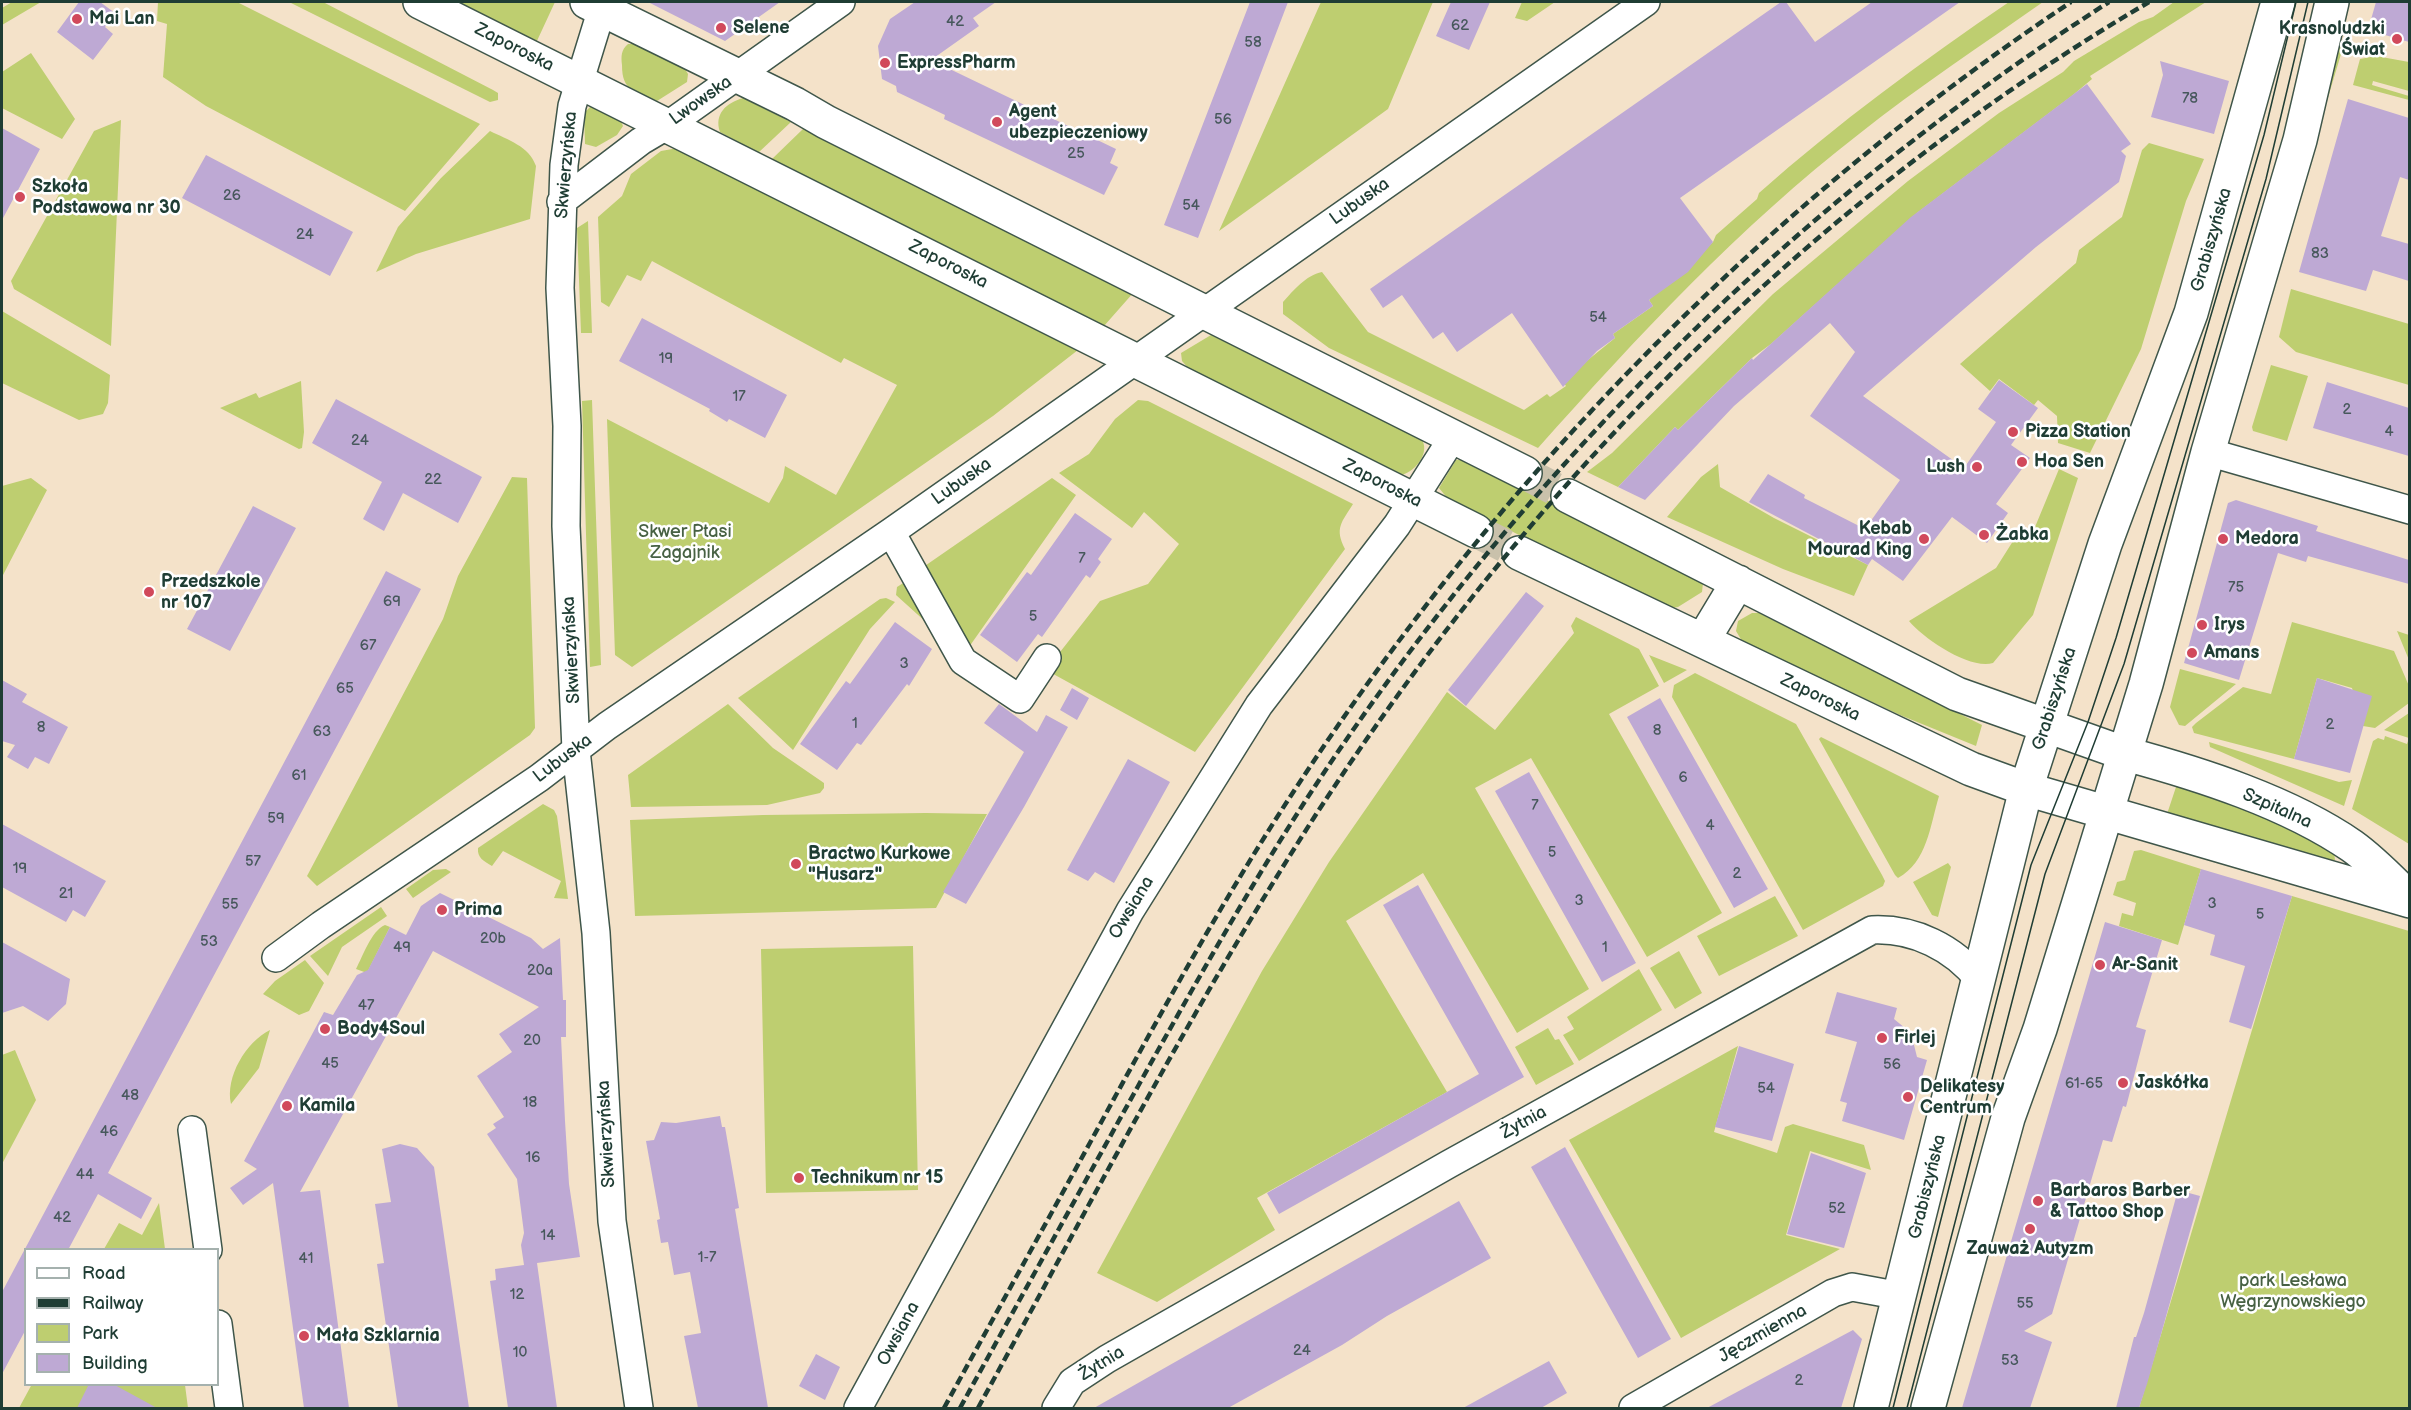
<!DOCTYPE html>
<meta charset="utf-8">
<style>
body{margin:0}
#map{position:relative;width:2411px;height:1410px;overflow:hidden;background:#f4e2c9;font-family:"Balsamiq Sans",sans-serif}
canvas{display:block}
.frame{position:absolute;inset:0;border:3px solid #1f3d34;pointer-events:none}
.legend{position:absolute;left:24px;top:1248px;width:195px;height:138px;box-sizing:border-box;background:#fff;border:2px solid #a5b1ae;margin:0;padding:8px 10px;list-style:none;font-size:18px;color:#1f3d34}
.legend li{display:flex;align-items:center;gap:12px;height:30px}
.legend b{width:30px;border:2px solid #a5b1ae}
</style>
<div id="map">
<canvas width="2411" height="1410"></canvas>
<div class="frame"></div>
<ul class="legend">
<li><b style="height:8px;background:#fff"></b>Road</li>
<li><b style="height:8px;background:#1f3d34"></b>Railway</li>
<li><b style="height:16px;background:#bece70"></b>Park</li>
<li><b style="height:16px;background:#bea9d4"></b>Building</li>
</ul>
</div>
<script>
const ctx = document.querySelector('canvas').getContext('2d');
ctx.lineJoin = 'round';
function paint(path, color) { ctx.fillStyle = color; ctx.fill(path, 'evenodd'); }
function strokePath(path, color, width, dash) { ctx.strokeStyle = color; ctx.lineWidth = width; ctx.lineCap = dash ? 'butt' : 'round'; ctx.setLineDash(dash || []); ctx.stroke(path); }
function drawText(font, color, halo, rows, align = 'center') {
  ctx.font = font + ' "Balsamiq Sans",sans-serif'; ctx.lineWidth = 5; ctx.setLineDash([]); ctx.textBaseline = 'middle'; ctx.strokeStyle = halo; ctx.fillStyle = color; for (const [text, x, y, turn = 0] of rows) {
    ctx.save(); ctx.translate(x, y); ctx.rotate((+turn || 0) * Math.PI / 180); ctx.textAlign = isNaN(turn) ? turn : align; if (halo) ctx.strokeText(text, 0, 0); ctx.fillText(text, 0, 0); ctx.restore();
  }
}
paint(new Path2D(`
 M12,2H41L2,25V8Z
 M158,2H237L480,124L405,211L206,106L163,77L167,24L157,21Z
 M289,2H323L493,90L498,93V100L490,102Z
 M456,2H555L536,43Z
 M1321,2H1433L1388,109L1219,231Z
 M1522,2H1555L1527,21L1515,18Z
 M2009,2H2043C1982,45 1918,87 1859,134C1740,226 1638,336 1538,448L1329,348L1283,314V302C1293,291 1306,275 1322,272L1368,332L1524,410L1547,394L1550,397L1566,386L1562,381L1615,338L1613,334L1653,306L1649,300L1713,242L1716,235L1757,199L1759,193C1838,123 1922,61 2009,2Z
 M2174,2H2206L2090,76L2092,79L2073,95L1917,213L1771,344L1752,358L1678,430L1675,427L1618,487L1587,472L1612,453L1773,294L1908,181L1999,113L2063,72L2074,61L2139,22L2153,17Z
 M628,44H636L685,69L688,74L687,82L657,101C635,91 622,92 622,65C621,56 621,50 628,44Z
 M2344,44L2318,131L2335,47Z
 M31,53L75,119L62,139L2,108V72Z
 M2376,56L2409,62V91L2373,81L2372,85L2409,96V100L2353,85L2360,59Z
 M743,98L791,122L758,153L720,132C714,114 726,103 743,98Z
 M590,107H597L620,119L623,126L617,135L596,147L585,144L584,113Z
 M121,120L111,346L14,289L11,281L94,131Z
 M804,128L1134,292L1104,326L771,160Z
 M490,131C508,140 529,146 536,166L530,219L416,254L376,272L398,227L441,178Z
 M2149,143L2204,159L2186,201L2141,349L2090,453L2058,443L2057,416L2038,400L2034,405L1999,379L1990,391L1960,364L2076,263L2079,250L2122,217L2142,150Z
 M678,148L1078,350L993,416L632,667L615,655L607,419L769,503L783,478L785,466L836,495L897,385L844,358L841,363L652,261L641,281L627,275L609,307L601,302L598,217L622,196L631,174L661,151Z
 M588,221L592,333H581L577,228Z
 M2291,289L2409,324V385L2296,352L2279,337Z
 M2,311L110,375L108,403L103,414L79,420L2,383Z
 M1211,335L1421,438C1431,452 1416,471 1402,475L1189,369L1182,361L1181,353Z
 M2271,365L2308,376L2287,441L2253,431L2252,427Z
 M301,381L304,432L302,448L299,449L220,408L256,393L259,398Z
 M592,400L601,665L590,667L582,401Z
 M1138,400L1148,401L1353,504C1342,522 1334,528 1345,549L1195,752L1046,670L1100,601L1148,584L1179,544L1144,512L1132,528L1059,473L1089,454L1115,419Z
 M1456,460H1466L1699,576L1703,583L1702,592L1678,607L1665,609L1448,499L1439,488Z
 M1718,464L1720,487L1774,518L1868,565L1854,596L1783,569L1667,517L1701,477Z
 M2059,469L2078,478L2033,615L1993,663C1970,670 1924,639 1909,621L1996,568L2020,530L2035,527Z
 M512,477L527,478L535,728L530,735L317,886L307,876L443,619L458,576Z
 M31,478L47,490L2,577V486Z
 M1052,478L1076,495L969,647L919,570Z
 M908,580L938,633L896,595L897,587Z
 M886,598L895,602L870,629L793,750L738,698L880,599Z
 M1752,613H1759L1982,725L1976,746L1900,715L1742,641L1736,631L1738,621Z
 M1576,617L1639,649L1659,686L1609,714L1722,913L1647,957L1531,758L1475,788L1589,989L1517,1033L1423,873L1346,921L1447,1092L1257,1198L1275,1230L1157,1302L1097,1273L1262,971L1329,862L1447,692L1495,730L1574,633L1571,626Z
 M2292,622L2394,651L2409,686V703L2375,728L2363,726L2352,688L2317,678L2294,759L2194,733L2192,727L2196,723L2243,687L2271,694Z
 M2397,631L2409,635V660Z
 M1649,655L1687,670L1664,683Z
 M2180,669L2236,684L2185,726L2179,725L2170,707Z
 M1695,673L1796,724L1882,875L1885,881L1883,886L1803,930L1672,697L1674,685Z
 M728,704L773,748L824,783V788L820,793L767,805L631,807L628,775Z
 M2409,713V844L2352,809L2373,741L2378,738L2384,740L2385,736L2407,744L2409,738L2384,730Z
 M1821,737L1939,796C1930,826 1927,862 1898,878L1895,875L1819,739Z
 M2209,742L2339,782L2352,780L2344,806L2210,747Z
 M2177,784L2278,821L2334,852L2335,860L2329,862L2167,814Z
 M543,804L554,810L557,816L568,899L554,898L561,881L503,851L492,866C484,861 477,858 478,848Z
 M926,813L987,814L936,908L635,916L630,820L763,815Z
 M2141,850L2201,869L2178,945L2119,926L2122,913L2133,916L2136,903L2113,895L2117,882L2125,880L2134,851Z
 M1948,863L1951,867L1938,917L1932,915L1913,882Z
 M446,869L451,872L413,898L406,889L433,870Z
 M1775,896L1798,936L1719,976L1697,936Z
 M2292,896L2409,931V1408H2139Z
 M381,907L387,916L342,947L328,976L310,956Z
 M385,925L390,927L367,973L356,969C363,956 371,931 385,925Z
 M913,946L918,1190L766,1193L761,949Z
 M1679,951L1702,993L1675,1009L1650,968Z
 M305,960L324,983L309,1011L299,1015L263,994L275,981Z
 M1639,969L1662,1010L1579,1061L1563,1035L1574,1029L1567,1017Z
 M1548,1028L1555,1040L1559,1039L1574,1064L1536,1085L1515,1047Z
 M270,1030L259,1068L231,1104C225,1077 246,1042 270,1030Z
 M1738,1046L1714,1132L1777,1153L1785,1127L1793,1124L1864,1145L1871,1170L1810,1151L1786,1235L1840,1249L1681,1338L1569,1140Z
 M15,1050L36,1100L2,1164V1055Z
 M159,1203L165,1249H104L119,1223L142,1235Z
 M32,1384L185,1385L188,1408H19Z`), '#bece70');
paint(new Path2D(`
 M79,2H100L115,13L105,27L113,34L93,60L57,32Z
 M648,2H780L725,41Z
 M915,2H996L973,18L979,26L931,60L1116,149L1110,163L1118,167L1104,195L944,119L945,115L897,92L896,86L882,79L878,46L890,19Z
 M1250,2H1288L1198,238L1164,225Z
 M1451,2H1490L1469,50L1436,36Z
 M1781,2H1786L1815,42L1872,2H1960L1680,198L1713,242L1688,272L1649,300L1653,306L1613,334L1615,338L1597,351L1563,387L1512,313L1457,352L1443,332L1433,339L1402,295L1383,308L1370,289Z
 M2376,2H2409V42L2368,30Z
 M2160,61L2229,81L2214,134L2151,117L2163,75Z
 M2087,84L2131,144L2121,151L2126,156L2119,182L2036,247L1863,396L1964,468L1996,422L1978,409L1999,380L2038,408L2011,445L2030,458L1996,504L2008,513L1987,543L1952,517L1903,581L1872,559L1868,565L1749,502L1768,474L1805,495L1804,498L1865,529L1900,480L1810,416L1855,352L1830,323L1734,406L1645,500L1618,487L1675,427L1678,430L1752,358L1753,360L1911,217Z
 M2348,99L2409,118V180L2400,177L2381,236L2409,244V281L2373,270L2366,291L2299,272Z
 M2,128L40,149L2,220Z
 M206,155L353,232L330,276L182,198Z
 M642,318L787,395L765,438L729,419L727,422L709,411L710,409L619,361Z
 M2327,382L2409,408V456L2313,428Z
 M336,399L482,477L458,523L403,493L384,531L363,519L382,482L312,443Z
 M2236,500L2318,526L2316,531L2409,560V584L2308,556L2306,562L2278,553L2239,680L2184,663L2228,503Z
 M253,506L296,528L230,651L187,629Z
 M1075,513L1112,539L1098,559L1101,562L1090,578L1086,575L1042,637L1038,634L1017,662L980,635L1027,572L1031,575Z
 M386,571L421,589L108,1173L152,1198L141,1219L98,1194L68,1250H26V1329L2,1374V1292Z
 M1526,592L1544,606L1466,706L1448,690Z
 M895,622L932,649L909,686L907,684L861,745L857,743L837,770L800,744L846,681L850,684Z
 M2317,678L2372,696L2350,773L2294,759Z
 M2,680L27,694L22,702L68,727L49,764L35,757L28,769L7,757L15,745L2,741Z
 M1072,688L1089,698L1077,720L1060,710Z
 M1660,698L1768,889L1734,908L1627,717Z
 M999,704L1037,732L1046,715L1068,727L1024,807L966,904L943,892L1024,752L984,723Z
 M1128,759L1170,782L1114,883L1095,872L1088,881L1067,870Z
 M1529,772L1636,963L1602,982L1495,791Z
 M2,824L106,881L85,917L73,910L66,922L2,887Z
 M2201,869L2292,896L2251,1029L2229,1022L2245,966L2210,955L2215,935L2184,925Z
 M1418,885L1524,1077L1279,1214L1267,1193L1479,1074L1383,905Z
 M440,893L531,938L543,949L560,938L563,1000H566V1037H561L565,1121L569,1184L580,1257L537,1263L557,1408H508L490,1281L496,1280L495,1269L524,1265L521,1245L524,1233L517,1179L487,1134L496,1128L493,1124L504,1117L477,1076L512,1052L499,1034L539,1007L433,951L300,1192L320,1190L349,1408H304L273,1183L243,1205L230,1188L257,1169L244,1161L324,1012L333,1015L357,975L368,970L390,927L406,935L421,906Z
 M2105,922L2162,940L2136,1027L2146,1030L2126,1107L2123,1106L2112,1142L2103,1140L2052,1314L2024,1331L2052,1342L2030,1408H1962Z
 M2,942L70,979L66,1004L48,1021L23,1006L2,1013Z
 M1837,992L1897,1008L1894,1019L1911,1033L1917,1057L1927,1060L1904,1140L1842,1121L1847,1103L1840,1101L1857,1042L1825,1033Z
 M1739,1046L1794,1064L1772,1141L1715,1127Z
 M720,1116L722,1127H725L739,1208L735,1209L768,1408H698L684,1336L701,1333L690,1272L674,1275L668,1242L661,1243L657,1220L660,1219L646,1141L654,1140L661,1122L676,1123Z
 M400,1144L417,1148L434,1167L469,1408H398L377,1264L384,1263L375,1204L391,1202L382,1149Z
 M1565,1147L1671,1339L1638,1358L1531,1167Z
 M1811,1153L1866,1173L1844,1248L1787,1234Z
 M2178,1190L2200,1196L2147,1384L2139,1408H2116L2134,1337H2136L2144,1313Z
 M1459,1201L1491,1258L1387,1316L1342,1345L1228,1408H1094Z
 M1853,1330L1862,1339L1841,1408H1707Z
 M816,1354L840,1367L825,1400L799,1386Z
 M1549,1361L1567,1393L1541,1408H1463Z
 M89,1384H113L157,1408H77Z`), '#bea9d4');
strokePath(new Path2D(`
 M1525,473L1568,496
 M1476,531L1519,553`), '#c9c1ab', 33, [33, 16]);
const minor = new Path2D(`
 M604,2L572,106L564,165L560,288L567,426L566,526L576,750L596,933L612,1221L639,1408
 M561,202L641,141L668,125L841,2
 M2208,452L2410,510
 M891,532L963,661L1020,699L1047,658
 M276,958L321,925L539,778L607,726L891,532L1646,2
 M192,1130L208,1250
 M218,1324L229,1408
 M858,1408L1130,911L1259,705L1397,525L1453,437
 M1056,1408L1072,1382L1107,1359L1449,1164L1872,930C1914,928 1954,948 1979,980
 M1633,1408L1833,1293L1852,1287L1901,1296`);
const tertiary = new Path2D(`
 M2126,754C2200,774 2288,802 2352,846C2373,861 2391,880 2410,899
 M2026,789L2410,901`);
const secondary = new Path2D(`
 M420,2L1476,531
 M587,2L795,104L826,122L1525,473
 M1568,496L1957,694L2126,754
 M1519,553L1971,769L2026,789
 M1703,640L1738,582
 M1871,1408L2026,789L2105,544L2191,313L2278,2
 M1928,1408L2008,1118L2040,1029L2146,684L2208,452L2300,140L2332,2`);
strokePath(minor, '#3f564a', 30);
strokePath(tertiary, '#3f564a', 36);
strokePath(secondary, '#3f564a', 36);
strokePath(minor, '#fff', 27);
strokePath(tertiary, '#fff', 33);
strokePath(secondary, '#fff', 33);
strokePath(new Path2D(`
 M1893,1408L2031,865L2088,722L2116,638L2264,135L2296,2
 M1907,1408L2045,874L2124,664L2266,179L2308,2`), '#1f3d34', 1.5);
strokePath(new Path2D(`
 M944,1408C1001,1304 1059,1200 1116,1095C1172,993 1228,892 1292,794C1494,483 1762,208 2071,2
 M960,1408C1025,1290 1091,1171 1157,1052C1216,947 1275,843 1344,743C1548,447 1807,196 2109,2
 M978,1408C1087,1210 1192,1007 1315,816C1529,486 1809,202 2149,2`), '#1f3d34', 4.5, [9, 4.5]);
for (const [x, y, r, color] of [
 [77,19,6,"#d1495b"],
 [721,28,6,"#d1495b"],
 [2397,39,6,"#d1495b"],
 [885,63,6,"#d1495b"],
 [997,122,6,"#d1495b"],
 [20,197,6,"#d1495b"],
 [2013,432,6,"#d1495b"],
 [2022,462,6,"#d1495b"],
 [1977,467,6,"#d1495b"],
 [1984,535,6,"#d1495b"],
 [1924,539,6,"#d1495b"],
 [2223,539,6,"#d1495b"],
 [149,592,6,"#d1495b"],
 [2202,625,6,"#d1495b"],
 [2192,653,6,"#d1495b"],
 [796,864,6,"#d1495b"],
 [442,910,6,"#d1495b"],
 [2100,965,6,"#d1495b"],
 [325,1029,6,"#d1495b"],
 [1882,1038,6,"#d1495b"],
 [2123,1083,6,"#d1495b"],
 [1908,1097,6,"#d1495b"],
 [287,1106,6,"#d1495b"],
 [799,1178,6,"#d1495b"],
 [2038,1201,6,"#d1495b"],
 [2030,1229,6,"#d1495b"],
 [304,1336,6,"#d1495b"]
]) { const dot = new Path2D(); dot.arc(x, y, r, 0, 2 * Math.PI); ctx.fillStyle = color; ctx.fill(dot); strokePath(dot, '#fff', 2); }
drawText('15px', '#47585c', null, [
 ["42",955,22],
 ["62",1460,26],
 ["58",1253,43],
 ["78",2190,99],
 ["56",1223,120],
 ["25",1076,154],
 ["26",232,196],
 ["54",1191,206],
 ["24",305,235],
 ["83",2320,254],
 ["54",1598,318],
 ["19",666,359],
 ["17",739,397],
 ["2",2347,410],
 ["4",2389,432],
 ["24",360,441],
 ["22",433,480],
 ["7",1082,559],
 ["75",2236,588],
 ["69",392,602],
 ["5",1033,617],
 ["67",368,646],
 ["3",904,664],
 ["65",345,689],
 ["1",855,724],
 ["2",2330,725],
 ["8",41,728],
 ["8",1657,731],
 ["63",322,732],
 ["61",299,776],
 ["6",1683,778],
 ["7",1535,806],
 ["59",276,819],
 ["4",1710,826],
 ["5",1552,853],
 ["57",253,862],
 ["19",20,869],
 ["2",1737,874],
 ["21",66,894],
 ["3",1579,901],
 ["3",2212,904],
 ["55",230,905],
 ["5",2260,915],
 ["20b",493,939],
 ["53",209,942],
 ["49",402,948],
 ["1",1605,948],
 ["20a",540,971],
 ["47",366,1006],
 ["20",532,1041],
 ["45",330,1064],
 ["56",1892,1065],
 ["61-65",2084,1084],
 ["54",1766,1089],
 ["48",130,1096],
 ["18",530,1103],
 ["46",109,1132],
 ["16",533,1158],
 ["44",85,1175],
 ["52",1837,1209],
 ["42",62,1218],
 ["14",548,1236],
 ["1-7",707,1258],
 ["41",306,1259],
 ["12",517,1295],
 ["55",2025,1304],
 ["24",1302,1351],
 ["10",520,1353],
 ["53",2010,1361],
 ["2",1799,1381]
]);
drawText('bold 18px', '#1f3d34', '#fff', [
 ["Mai Lan",89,19],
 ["Selene",733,28],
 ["Krasnoludzki",2385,29,"right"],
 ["Świat",2385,50,"right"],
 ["ExpressPharm",897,63],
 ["Agent",1009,112],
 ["ubezpieczeniowy",1009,133],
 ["Szkoła",32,187],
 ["Podstawowa nr 30",32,208],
 ["Pizza Station",2025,432],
 ["Hoa Sen",2034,462],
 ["Lush",1965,467,"right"],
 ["Kebab",1912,529,"right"],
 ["Mourad King",1912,550,"right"],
 ["Żabka",1996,535],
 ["Medora",2235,539],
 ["Przedszkole",161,582],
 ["nr 107",161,603],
 ["Irys",2214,625],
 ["Amans",2204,653],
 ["Bractwo Kurkowe",808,854],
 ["\"Husarz\"",808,875],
 ["Prima",454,910],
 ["Ar-Sanit",2112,965],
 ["Body4Soul",337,1029],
 ["Firlej",1894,1038],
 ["Jaskółka",2135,1083],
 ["Delikatesy",1920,1087],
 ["Centrum",1920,1108],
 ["Kamila",299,1106],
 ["Technikum nr 15",811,1178],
 ["Barbaros Barber",2050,1191],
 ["& Tattoo Shop",2050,1212],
 ["Zauważ Autyzm",2030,1249,"center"],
 ["Mała Szklarnia",316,1336]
], 'left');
drawText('18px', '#1f3d34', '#fff', [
 ["Zaporoska",514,48,27],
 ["Lwowska",701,101,-35],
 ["Skwierzyńska",567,165,-85],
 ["Lubuska",1360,202,-35],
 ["Grabiszyńska",2212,240,-74],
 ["Zaporoska",948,265,27],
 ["Lubuska",962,482,-35],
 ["Zaporoska",1382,484,27],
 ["Skwierzyńska",572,650,-93],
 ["Zaporoska",1820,698,26],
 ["Grabiszyńska",2055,699,-72],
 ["Lubuska",563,759,-37],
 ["Szpitalna",2277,809,24],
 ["Owsiana",1132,908,-59],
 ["Żytnia",1524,1123,-29],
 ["Skwierzyńska",607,1134,-93],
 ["Grabiszyńska",1928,1187,-76],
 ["Owsiana",899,1334,-62],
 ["Jęczmienna",1763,1334,-30],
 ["Żytnia",1102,1364,-32]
]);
drawText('18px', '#476143', '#fff', [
 ["Skwer Ptasi",685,532],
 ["Zagajnik",685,553],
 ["park Lesława",2293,1281],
 ["Węgrzynowskiego",2293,1302]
]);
</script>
